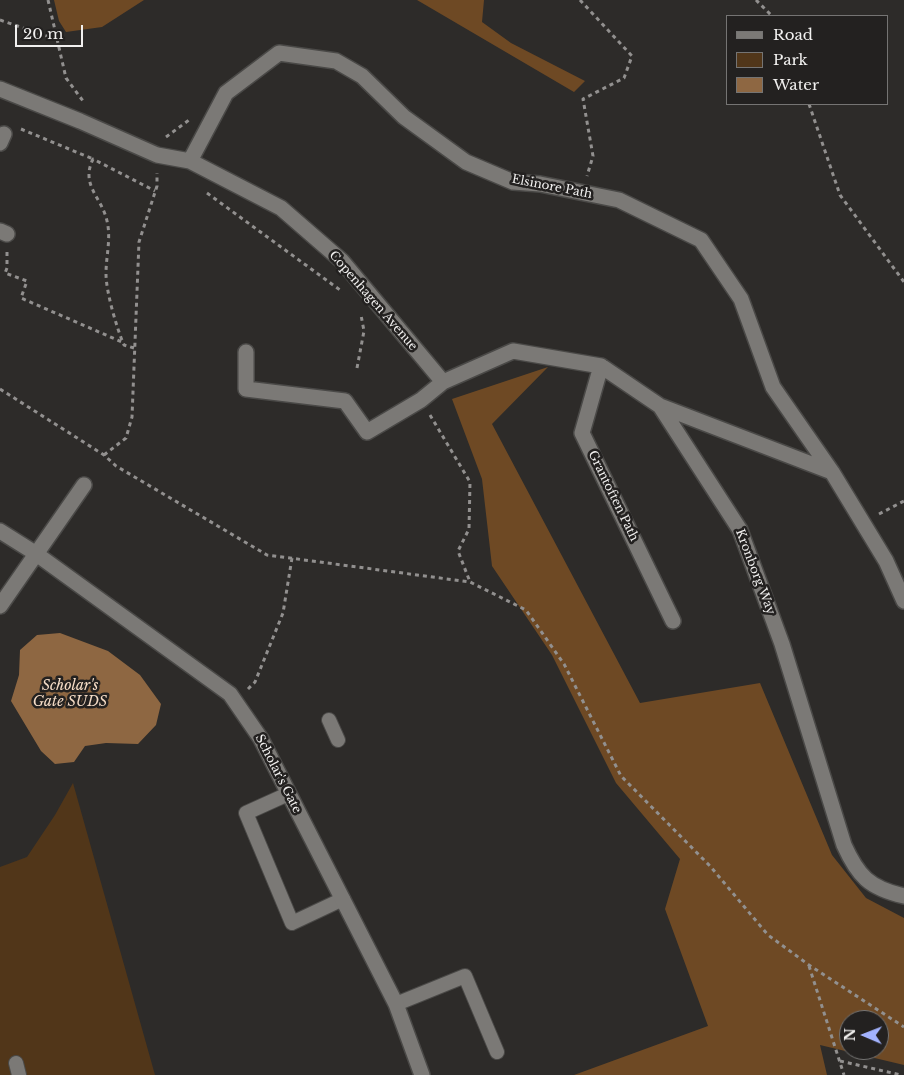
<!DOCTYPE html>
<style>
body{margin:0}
#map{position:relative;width:904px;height:1075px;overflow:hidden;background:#2d2b29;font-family:"Libre Baskerville",serif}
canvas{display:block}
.legend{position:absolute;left:726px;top:15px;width:162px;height:90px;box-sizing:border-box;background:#232120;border:1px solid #757473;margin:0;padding:6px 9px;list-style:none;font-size:15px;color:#f1f0ef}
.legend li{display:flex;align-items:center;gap:10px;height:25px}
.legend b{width:25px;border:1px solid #757473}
.north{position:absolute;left:839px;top:1010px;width:50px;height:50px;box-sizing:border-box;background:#232120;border:1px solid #757473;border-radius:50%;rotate:271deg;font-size:14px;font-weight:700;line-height:20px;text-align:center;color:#f1f0ef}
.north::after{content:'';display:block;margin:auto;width:18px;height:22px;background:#a2b2fd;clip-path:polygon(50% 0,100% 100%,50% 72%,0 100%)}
.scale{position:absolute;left:15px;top:25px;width:68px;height:22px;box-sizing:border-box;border:2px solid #f1f0ef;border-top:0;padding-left:6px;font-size:15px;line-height:18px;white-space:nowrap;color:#f1f0ef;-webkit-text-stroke:4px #232120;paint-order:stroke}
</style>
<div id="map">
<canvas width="904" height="1075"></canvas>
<ul class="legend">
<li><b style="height:6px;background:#7b7976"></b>Road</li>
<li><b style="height:14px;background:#513619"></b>Park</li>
<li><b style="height:14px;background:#8e6742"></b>Water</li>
</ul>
<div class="north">N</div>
<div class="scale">20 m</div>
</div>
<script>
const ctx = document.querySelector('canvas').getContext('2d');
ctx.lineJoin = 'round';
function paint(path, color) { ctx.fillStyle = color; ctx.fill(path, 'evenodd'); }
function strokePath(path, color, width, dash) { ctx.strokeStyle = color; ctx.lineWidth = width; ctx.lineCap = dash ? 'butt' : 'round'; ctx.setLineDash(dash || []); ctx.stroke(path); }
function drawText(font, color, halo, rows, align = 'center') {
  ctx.font = font + ' "Libre Baskerville",serif'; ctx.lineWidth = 5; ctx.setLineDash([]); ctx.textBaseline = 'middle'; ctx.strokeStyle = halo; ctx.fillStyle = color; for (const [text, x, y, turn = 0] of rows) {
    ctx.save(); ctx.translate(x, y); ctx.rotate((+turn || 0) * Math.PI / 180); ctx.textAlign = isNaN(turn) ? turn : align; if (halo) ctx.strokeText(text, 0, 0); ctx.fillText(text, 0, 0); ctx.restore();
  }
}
paint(new Path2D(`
 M73,783L155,1075H0V867L27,857L55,815Z`), '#513619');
paint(new Path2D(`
 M54,0H144L102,27L66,32L59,21Z
 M417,0H484L482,22L511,43L585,81L574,92Z
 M548,367L492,424L640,703L760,683L832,855L866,898L904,918V1065L820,1045L827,1075H574L708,1026L665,909L680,859L616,783L552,655L492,566L482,479L452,399ZM849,1020H879V1050H849Z`), '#6e4924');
paint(new Path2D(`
 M60,633L108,651L140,675L161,704L156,725L138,744L106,743L85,746L74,762L55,764L41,751L11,701L19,675L20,650L37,635Z`), '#8e6742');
const lane = new Path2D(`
 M329,720L338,740
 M288,794L246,813L292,923L343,899
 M396,1004L465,976L497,1052
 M16,1063L19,1075`);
const street = new Path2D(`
 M0,89L80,121L157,155L190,161L281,208L342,261L443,382
 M0,143L4,134
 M190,161L226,93L279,53L336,61L362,76L404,117L466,162L513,182L540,184L619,200L701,240L741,299L773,387L832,472L886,561L904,601
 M0,231L7,234
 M246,352V389L345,401L367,432L421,400L443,382L513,351L601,366L660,406L740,530L782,644L844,845C858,876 869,888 904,896
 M601,366L582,433L673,621
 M660,406L832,472
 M0,531L35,553L230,694L261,739L396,1004L422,1075
 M0,606L84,485`);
strokePath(lane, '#4a4947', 16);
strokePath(street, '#4a4947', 18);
strokePath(new Path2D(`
 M48,0L66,78L83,101
 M580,0L632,56L624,78L583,99L593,156L587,176
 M756,0L772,16
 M0,20L55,39
 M809,104L840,195L904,282
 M21,129L93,159
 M166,137L189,120
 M207,193L340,290
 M7,252V268L5,273L27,281L21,298L122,342
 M134,348L124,345C117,329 106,292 106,274C106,254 112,237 106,217C99,195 81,184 93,159L155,191
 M357,368L364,331L361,315
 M0,389L104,455L116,466L267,555L470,582L526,610L564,664L621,776L710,866L768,935L809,965L904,1027
 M430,415L470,482L469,529L458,551L470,582
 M104,455L126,438L132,417L139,242L157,186V173
 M879,514L904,501
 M248,689L255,682L283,613L292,558
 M809,966L844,1075
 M840,1061L901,1075`), '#92908f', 3, [4, 4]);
strokePath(lane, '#7b7976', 14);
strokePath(street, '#7b7976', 15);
drawText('12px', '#f1f0ef', '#232120', [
 ["Elsinore Path",552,187,11],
 ["Copenhagen Avenue",373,301,49],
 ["Grantoften Path",613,496,64],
 ["Kronborg Way",755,572,69],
 ["Scholar's Gate",278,774,63]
]);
drawText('italic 14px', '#f6ddc7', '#232120', [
 ["Scholar's",70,686],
 ["Gate SUDS",70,702]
]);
</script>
